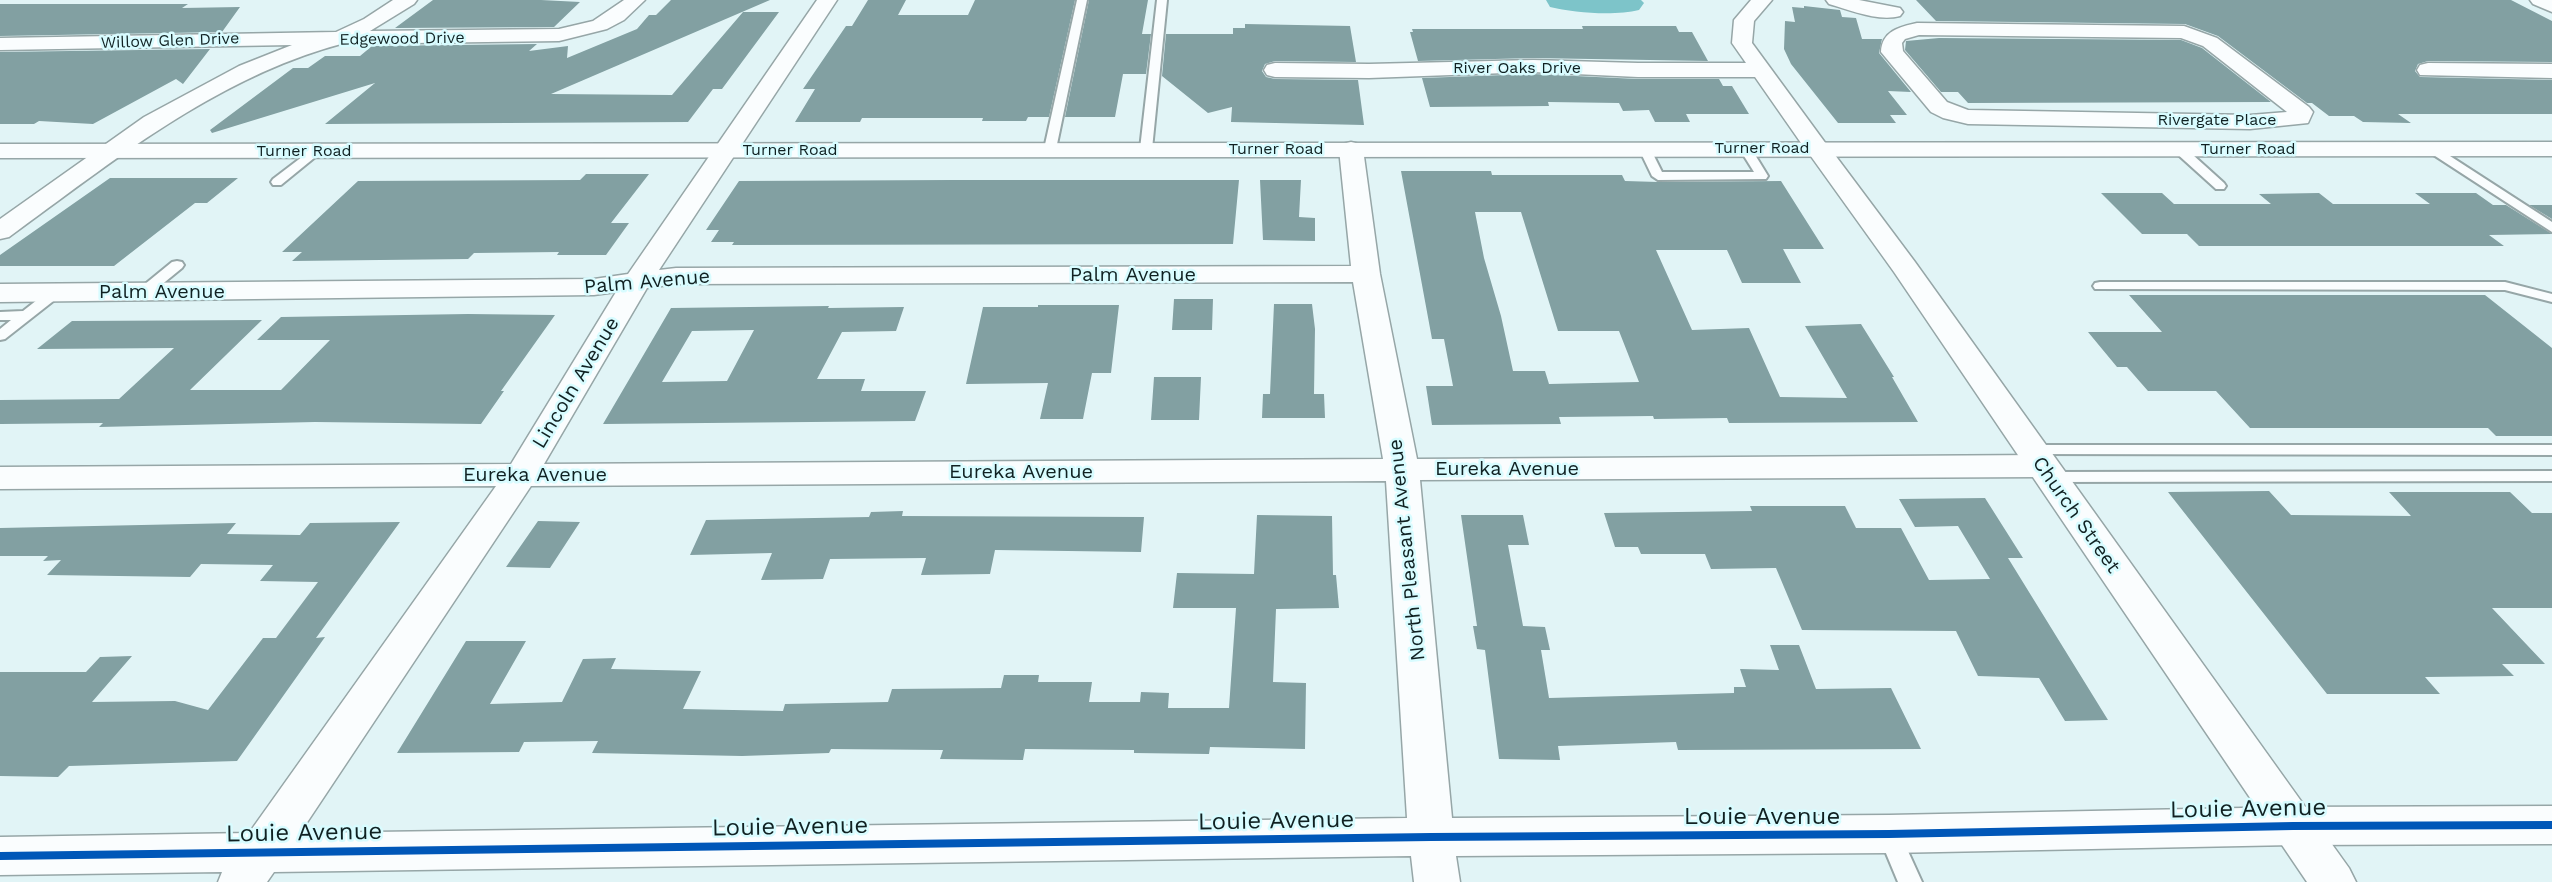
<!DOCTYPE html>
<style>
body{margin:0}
canvas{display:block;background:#e1f4f6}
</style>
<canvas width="2552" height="882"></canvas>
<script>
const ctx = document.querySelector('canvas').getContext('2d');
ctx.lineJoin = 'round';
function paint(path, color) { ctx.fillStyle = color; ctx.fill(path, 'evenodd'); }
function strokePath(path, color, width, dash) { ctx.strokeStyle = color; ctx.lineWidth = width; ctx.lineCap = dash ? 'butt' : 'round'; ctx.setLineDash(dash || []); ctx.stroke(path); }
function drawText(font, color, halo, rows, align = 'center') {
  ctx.font = font + ' "Work Sans",sans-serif'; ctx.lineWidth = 5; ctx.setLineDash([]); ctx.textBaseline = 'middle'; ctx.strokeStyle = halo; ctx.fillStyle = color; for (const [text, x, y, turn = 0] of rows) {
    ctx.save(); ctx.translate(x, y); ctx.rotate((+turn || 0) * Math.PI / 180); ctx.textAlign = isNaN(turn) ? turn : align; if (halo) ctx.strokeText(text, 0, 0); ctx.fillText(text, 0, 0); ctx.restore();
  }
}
paint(new Path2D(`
 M1546,0H1641L1644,3L1639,10C1615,16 1574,13 1550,7Z`), '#7dc4c9');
paint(new Path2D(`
 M433,0H541L580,2L554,27L395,28Z
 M671,0H770L551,94L672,95L743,12H779L722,89H713L688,122L325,124L375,83L212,133L210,130L293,68H308L325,56H360L372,46L537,44L529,51L568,46L567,58L637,29L649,15H656Z
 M868,0H906L898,15H968L975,0H1075L1049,117H1028L1026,121H982L983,118H862L860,122H795L815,89H803L846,26H852Z
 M1089,0H1148L1142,34H1151L1146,74H1123L1115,117H1065Z
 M1916,0H2511L2552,21V62L2428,61L2418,64L2415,71L2420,77L2552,80V114H2398L2411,123L2363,122L2354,116H2329L2312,103H2307L2218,36L2185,24L1936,21Z
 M0,4H188L182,8L240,7L222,32L0,36Z
 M1804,6L1840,10L1842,17L1856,18L1862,39H1882L1879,53L1911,92L1888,91L1907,115H1890L1896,123H1838L1791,64L1784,49L1785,21L1795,22L1792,7L1804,8Z
 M1245,24L1350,26L1356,62L1275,61L1265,64L1262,71L1266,77L1275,79L1358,80L1364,125L1231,122L1232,107L1208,113L1162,76L1166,34H1233V28H1245Z
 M1582,26H1676L1679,32H1692L1708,61L1533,58L1418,61L1410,32H1413L1412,29H1583Z
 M1939,38L2181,40L2202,48L2271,102L1968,103L1958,92H1941L1905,50L1906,41Z
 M210,49L183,84L176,79L93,124L39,121L34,124H0V52Z
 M1533,74L1638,79H1719L1723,86H1732L1749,114H1686L1690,122H1655L1649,110L1623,111L1619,103L1548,102L1549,106L1430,107L1422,78Z
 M1401,171H1491L1492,175H1622L1625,181L1658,182L1781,181L1824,249H1783L1801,283H1742L1727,250H1656L1692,330L1749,328L1780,397L1847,398L1805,326L1861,324L1894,377H1892L1918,422L1729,423L1727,418L1654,419L1653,416L1559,417L1561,424L1432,425L1426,386H1453L1444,339H1432ZM1475,212H1521L1558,331H1619L1639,382L1549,384L1545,371H1513L1501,316L1484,258Z
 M586,174H649L611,223H629L606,255H557L559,252L474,253L468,259L292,261L302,252H282L358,181L580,180Z
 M110,178H238L207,203H195L114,266H0V255Z
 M951,180H1239L1233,244L732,245L734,242H711L719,230H706L739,181Z
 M1260,180H1301L1299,217L1315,218V241L1263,240Z
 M2101,193H2162L2174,204H2271L2259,194L2319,193L2333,204H2430L2415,193H2476L2493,205H2506L2552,234L2489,235L2504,246H2199L2187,234H2142Z
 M2529,205H2552V219Z
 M2129,295H2485L2552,348V436H2496L2488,428H2250L2216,391H2148L2127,367H2117L2088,332H2162Z
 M1174,299H1213L1212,330H1172Z
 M1274,304H1312L1315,329L1314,394H1324L1325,418H1262L1263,394H1270Z
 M1038,305H1119L1111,373H1092L1083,419H1040L1048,383L966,384L983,307H1038Z
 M829,306L828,308L904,307L896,331L842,332L817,379H865L861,391H926L915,421L603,424L671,308ZM754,330L727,381L662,382L692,331Z
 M468,314L555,315L501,391H504L481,424L315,422L99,427L103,423L0,424V400L119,399L174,348L37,349L72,321L262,320L190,390H281L330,340H257L281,317Z
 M1154,377H1201L1199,420H1151Z
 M2269,491L2291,515L2411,516L2389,492H2510L2532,513H2552V608H2492L2545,664H2502L2514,676L2425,677L2440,694H2327L2168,492Z
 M1985,498L2023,558H2008L2108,720L2065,721L2039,678L1978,676L1956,631L1802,630L1776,568L1711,569L1705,554H1641L1638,547H1615L1604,513L1752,511L1750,506H1845L1856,528H1901L1929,580L1990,579L1958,526L1915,527L1899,499Z
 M903,511L902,516L1144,517L1141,552L995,550L990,574L921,575L926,558L830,559L823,579L761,580L772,553L690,555L706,520L869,517L871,512Z
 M1257,515L1332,516L1333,575H1336L1339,608L1276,609L1273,682L1306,683L1305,749L1210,747L1209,754L1134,753V750L1025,749L1023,760L940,759L943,750L831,749L829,753L742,756L592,753L598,741L524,742L519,752L397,753L466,641H526L490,704L562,702L583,659L616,658L611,669L701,671L683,709L783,711L785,704L888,702L892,689L1001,688L1004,675H1039L1038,682H1092L1089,702H1140L1141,692L1169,693L1168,708H1229L1236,608H1173L1177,573L1254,574Z
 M1461,515H1523L1529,545H1508L1523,626L1545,627L1550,650H1541L1549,698L1734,693V687H1746L1740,669L1779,670L1770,645H1799L1816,689L1891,688L1921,749L1678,750L1676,742L1558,746L1560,760L1499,759L1485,650L1477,649L1473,626H1477Z
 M538,521L580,522L550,568L506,567Z
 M400,522L316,638L325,637L237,761L69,766L58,777L0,776V672H86L100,657L132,656L92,702L175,701L208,710L263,638H276L318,582L260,581L273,565L201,564L190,577L47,575L61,560L43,561L48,556H0V528L236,523L227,534L300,535L310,523Z`), '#82a0a2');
const service = new Path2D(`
 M1077,0H1087L1056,149L1050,153L1044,149Z
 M1157,0H1167L1152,149L1146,153L1140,149Z
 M1745,144L1749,145L1768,176L1766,179L1658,180L1652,176L1639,149L1645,145L1649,146L1662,172H1754L1739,148Z
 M2179,145L2183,146L2224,183L2226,186L2224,189H2216L2175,152L2173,149Z
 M2433,145L2552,222V232L2429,152L2427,149Z
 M315,147L321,151L319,154L281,185H273L271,182L273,179Z
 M177,261L182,262L184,265L182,268L149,295H139L137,292L139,289L172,262Z
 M2100,282H2505L2552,294V302L2505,290L2095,289L2093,286L2095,283Z
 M56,288L63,292L61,295L5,339L0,340V329L11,320H0V312L23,311L51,289Z
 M2030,445H2552V455L2024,454L2022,450L2024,446Z
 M2552,471V481L2049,482L2043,481L2040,477L2043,473L2049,472Z
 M1889,825L1897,827L1922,882H1898L1878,834L1881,827Z`);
const minor = new Path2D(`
 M393,0H417L414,4L370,31L559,29L593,21L624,0H645L624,20L607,29L559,41L341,44C215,78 112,162 9,237L0,239V219L144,117L239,66L292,45L0,50V38L336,32L364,19Z
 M817,0H837L659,270L676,268L1351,266L1339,149L1342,144L1351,142L1360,144L1363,149L1380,274L1417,459L2042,455L2054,458L2059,466L2054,474L2042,477L1420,480L1452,818L1889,815L2293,807L2552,806V844L2293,845L1889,853L1456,856L1460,882H1414L1411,856L274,872L267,882H218L222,872L0,875V837L249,833L496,486L0,489V467L511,464L616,292L594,295L0,302V284L594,279L628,274ZM1353,282L1383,459L544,464L647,288L676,284ZM1386,481L1407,818L300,833L531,486Z
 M1751,0H1772L1754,21L1752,43L1829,148L1826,153L1817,155L1808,153L1755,77H1638L1533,72L1369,78L1275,77L1267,75L1264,70L1267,65L1275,63L1369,64L1533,60L1638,63H1746L1732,43L1734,20Z
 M1826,0H1859L1900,8L1903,12L1900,16C1878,22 1850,10 1829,4Z
 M2530,0H2552V12L2533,4Z
 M1917,23L2184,26L2217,38L2309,107L2313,112L2308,123L2250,129L1968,124L1943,118L1931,112L1881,52C1882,31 1899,27 1917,23ZM1919,35L2181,38L2203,46L2287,112L2250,115L1968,110L1947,102L1903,51L1902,43L1905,39Z
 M2428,63L2552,64V78L2420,75L2417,70L2420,65Z`);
const tertiary = new Path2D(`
 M1817,141L1826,143L1915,262L2349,868L2356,882H2307L1894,272L1805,148L1808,143Z`);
const secondary = new Path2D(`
 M2552,142V156L0,158V144Z`);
strokePath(service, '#96a6a7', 4);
strokePath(minor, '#96a6a7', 3);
strokePath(tertiary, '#96a6a7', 3);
strokePath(secondary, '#96a6a7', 3);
paint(service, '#fafdfe');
paint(minor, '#fafdfe');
paint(tertiary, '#fafdfe');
paint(secondary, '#fafdfe');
strokePath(new Path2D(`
 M0,856L1431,837L1889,834L2293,826L2552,825`), '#0057b8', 8);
drawText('16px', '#102122', '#d8fcff', [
 ["Edgewood Drive",402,39,-1],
 ["Willow Glen Drive",170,41,-2],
 ["River Oaks Drive",1517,68],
 ["Rivergate Place",2217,120],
 ["Turner Road",1762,148],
 ["Turner Road",1276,149],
 ["Turner Road",2248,149],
 ["Turner Road",790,150],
 ["Turner Road",304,151]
]);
drawText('20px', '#102122', '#d8fcff', [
 ["Palm Avenue",1133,275],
 ["Palm Avenue",647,282,-5],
 ["Palm Avenue",162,292],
 ["Lincoln Avenue",576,383,-59],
 ["Eureka Avenue",1507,469],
 ["Eureka Avenue",1021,472],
 ["Eureka Avenue",535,475],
 ["Church Street",2076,515,55],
 ["North Pleasant Avenue",1407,550,-96]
]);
drawText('24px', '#102122', '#d8fcff', [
 ["Louie Avenue",2248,809,-1],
 ["Louie Avenue",1762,817],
 ["Louie Avenue",1276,821,-1],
 ["Louie Avenue",790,827,-1],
 ["Louie Avenue",304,833,-1]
]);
</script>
